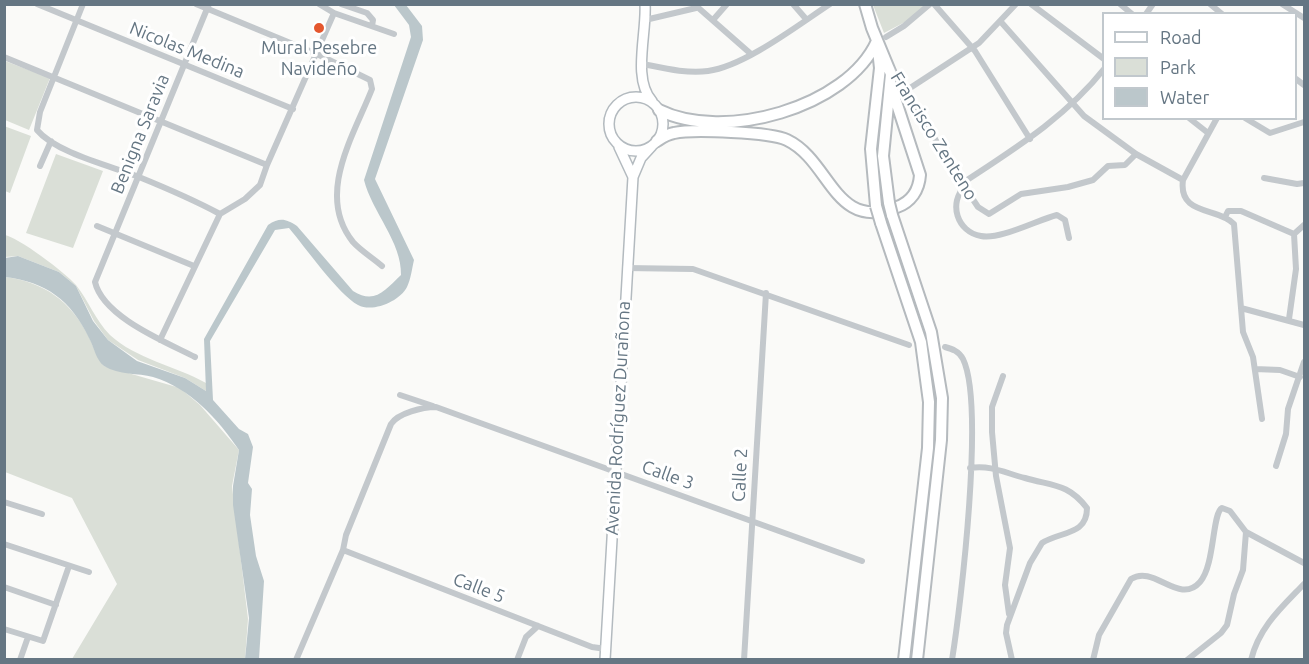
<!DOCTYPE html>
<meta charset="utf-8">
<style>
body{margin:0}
#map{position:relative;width:1309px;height:664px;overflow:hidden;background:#fafaf8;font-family:Ubuntu,sans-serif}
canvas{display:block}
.frame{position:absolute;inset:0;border:6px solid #657683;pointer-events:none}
.legend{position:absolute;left:1102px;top:12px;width:195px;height:108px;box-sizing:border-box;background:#fff;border:2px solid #c1c8cd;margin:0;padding:8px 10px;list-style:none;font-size:18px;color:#657683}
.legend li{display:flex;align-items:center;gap:12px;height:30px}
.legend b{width:30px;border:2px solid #c1c8cd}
</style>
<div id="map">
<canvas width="1309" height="664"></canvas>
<div class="frame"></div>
<ul class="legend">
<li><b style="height:8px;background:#fff"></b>Road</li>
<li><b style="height:16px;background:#dadfd7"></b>Park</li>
<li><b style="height:16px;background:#bbc7cb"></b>Water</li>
</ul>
</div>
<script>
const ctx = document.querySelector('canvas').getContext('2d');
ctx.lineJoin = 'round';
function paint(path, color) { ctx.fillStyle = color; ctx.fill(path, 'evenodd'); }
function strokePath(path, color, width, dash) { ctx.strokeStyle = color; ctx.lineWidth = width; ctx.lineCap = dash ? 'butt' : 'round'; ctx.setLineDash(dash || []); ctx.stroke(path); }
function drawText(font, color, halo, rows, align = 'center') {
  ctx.font = font + ' Ubuntu,sans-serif'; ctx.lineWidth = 6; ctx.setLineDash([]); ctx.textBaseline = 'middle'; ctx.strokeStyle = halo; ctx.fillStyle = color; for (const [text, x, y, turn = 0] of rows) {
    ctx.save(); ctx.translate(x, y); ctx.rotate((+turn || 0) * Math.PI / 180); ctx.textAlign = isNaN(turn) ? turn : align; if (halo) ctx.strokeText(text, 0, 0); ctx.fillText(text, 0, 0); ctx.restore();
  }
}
paint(new Path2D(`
 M873,5H926L905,22L884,33Z
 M5,61L50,78L29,130L5,120Z
 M4,126L31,136L10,193L5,191Z
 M56,154L103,171L73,248L26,233Z
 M4,235C17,236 67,274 76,285C89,301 95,320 110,335C136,359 176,366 206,383V391L185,378L138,360L108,340L94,321L76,286L59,272L18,256L5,257Z
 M5,277C44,282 71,301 89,337C94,347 96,357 104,366L180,388L200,405L239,450L232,486L248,619L245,659H72L117,584L72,498L5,472Z`), '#dadfd7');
paint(new Path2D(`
 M394,5H406L422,26L423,40L375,179L414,260C412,268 411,279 407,287C400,301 373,313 358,305C339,295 305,247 289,228L275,230L210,341L213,400L239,429L248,434L253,447L248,483L252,489L250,515L256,556L264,581L259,659H245L249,618L233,505V486L239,450C218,419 190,388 153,377C138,373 119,375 104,366C96,360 94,347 89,338C71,300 46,282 5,277V258L18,256L59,272L76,286L93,321L108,340L137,361L185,378L206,391L204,339L268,225C280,217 286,219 297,226L353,291C375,305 385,290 401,275C402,242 372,212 364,180L411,37L409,25Z`), '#bbc7cb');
const secondary = new Path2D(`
 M645,4C647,33 632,79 652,101
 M609 124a27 27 0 1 1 54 0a27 27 0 1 1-54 0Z
 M619,147L633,177
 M605,660L633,177L641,158L652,146`);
const primary = new Path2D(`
 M865,4L872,28L891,74L883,156L889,203
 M659,110C723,142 847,108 877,41
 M657,141C663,137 667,134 674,133C692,129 771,132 787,140C831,161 834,232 897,207C911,202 919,190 920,175L891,86
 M876,206L871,149L880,68L878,50
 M892,215L931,332L942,398L941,440L917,660
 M881,223L921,342L929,402L928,448L904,660`);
strokePath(secondary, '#b3babf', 12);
strokePath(primary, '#b5babe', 14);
strokePath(new Path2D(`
 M37,4L293,109
 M83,4L40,112L37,130C56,153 111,166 139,177C166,188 194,200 220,214
 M196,4L317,54L370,80L372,89C354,135 315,195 353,242C361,251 373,258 382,266
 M319,4L334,13L394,34
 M341,4L367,13L373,20L372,26
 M694,4L751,54
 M793,4L806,19
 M934,4L975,51L1030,139
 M1031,4L1104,59
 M1120,4L1132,14
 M1210,4L1222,14
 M1282,4L1304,18
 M1146,14L1153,4
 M645,20L696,8
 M713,20L727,4
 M1001,22L1084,116L1136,154L1183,180C1178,216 1218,207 1234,224L1243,332L1253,357L1262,419
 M886,37L904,26L930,4
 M4,57L267,165
 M643,64C663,68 687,74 708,71C745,66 798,25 830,4
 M891,68L968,192L978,207L989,214L1021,194L1068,187L1093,180L1108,166L1125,165L1136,154
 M1296,79L1304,85
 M907,90L979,43L1016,4
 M1189,118L1208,133
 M1245,118L1270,133L1304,122
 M40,166L51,141
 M1264,178L1297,184L1304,183
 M1183,180L1217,118
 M964,182C1014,149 1066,117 1104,69
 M965,186C948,203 957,232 981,236C1000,240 1037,220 1057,215L1065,220L1069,238
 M1225,217L1228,211H1241L1294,234L1304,225
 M97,226L194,266
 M626,268L693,269L909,345
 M1241,308L1304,325
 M1289,319L1296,269L1294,234
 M160,340L220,214L245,199L260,185L267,165L334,13
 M945,347C952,349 959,351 963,359C985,404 961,604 952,660
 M195,357C166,342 103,317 95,282L209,4
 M1255,369L1280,370L1300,377
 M1003,376L992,407V432L996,476L1010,548L1005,585L1009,614
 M400,395L433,406
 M1276,466L1286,434L1288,409L1304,362
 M970,468C992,465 1005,473 1025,478C1052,486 1068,483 1087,508C1087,536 1060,531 1042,543L1030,563L1007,625L1006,633L1012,660
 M4,502L42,514
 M4,544L89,572
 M343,550L592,647L606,649
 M4,587L56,605
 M4,629L43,641L69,566
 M20,660L28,637
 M296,660L343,550L346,535L391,424C398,413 423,407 436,407L862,561
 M517,660L526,637L538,626
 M744,660L766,293
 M1093,660L1099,635L1131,579C1154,564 1179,606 1200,582C1215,565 1212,513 1222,508L1230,511L1246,532L1304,563
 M1187,660L1221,633L1227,625L1234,594L1243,570L1246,532
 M1251,660C1259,627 1282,607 1304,584`), '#c3c8cc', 6);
strokePath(secondary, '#fff', 9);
strokePath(primary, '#fff', 10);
const primaryBridge = new Path2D(`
 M889,203L892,215
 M876,206L881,223`);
strokePath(primaryBridge, '#b5babe', 14, []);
strokePath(primaryBridge, '#fff', 10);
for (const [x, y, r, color] of [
 [319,28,6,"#e4572e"]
]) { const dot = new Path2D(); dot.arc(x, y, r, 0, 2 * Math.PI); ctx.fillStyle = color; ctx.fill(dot); strokePath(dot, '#fff', 2); }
drawText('18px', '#657683', '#fff', [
 ["Mural Pesebre",319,48],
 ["Navideño",319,69]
]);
drawText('18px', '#657683', '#fff', [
 ["Nicolas Medina",187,50,22],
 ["Benigna Saravia",140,134,-68],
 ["Francisco Zenteno",934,136,58],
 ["Avenida Rodríguez Durañona",618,418,-87],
 ["Calle 3",668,475,20],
 ["Calle 2",740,475,-87],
 ["Calle 5",479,588,21]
]);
</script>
